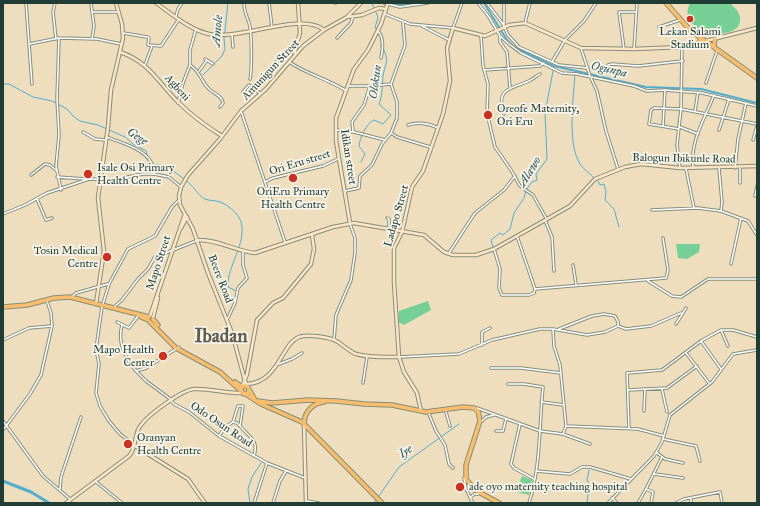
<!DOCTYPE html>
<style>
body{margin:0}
#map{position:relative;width:760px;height:506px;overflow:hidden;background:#eedebe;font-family:"IM FELL Great Primer",serif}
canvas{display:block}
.frame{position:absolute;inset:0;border:4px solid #1f3d34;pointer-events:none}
</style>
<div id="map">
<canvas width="760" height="506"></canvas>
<div class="frame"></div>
</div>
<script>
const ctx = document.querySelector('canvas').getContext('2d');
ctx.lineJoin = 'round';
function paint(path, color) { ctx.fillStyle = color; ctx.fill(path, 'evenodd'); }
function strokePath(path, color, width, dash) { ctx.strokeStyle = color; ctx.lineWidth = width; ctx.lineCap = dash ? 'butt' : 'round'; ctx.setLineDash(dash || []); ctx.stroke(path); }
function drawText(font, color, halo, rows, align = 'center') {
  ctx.font = font + ' "IM FELL Great Primer",serif'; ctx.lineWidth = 3.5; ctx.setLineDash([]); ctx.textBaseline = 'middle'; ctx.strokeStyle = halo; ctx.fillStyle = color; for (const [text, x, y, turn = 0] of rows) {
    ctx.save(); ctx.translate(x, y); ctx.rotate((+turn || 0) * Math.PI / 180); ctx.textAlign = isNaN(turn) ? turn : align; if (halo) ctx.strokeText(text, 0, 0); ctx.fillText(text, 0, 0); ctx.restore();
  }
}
paint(new Path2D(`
 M690,3H730C732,6 737,8 739,14C750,45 673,37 690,3Z
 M676,244H700L699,252L687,259L678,258Z
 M428,301L431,310L404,325L398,322L399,311Z
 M522,476L532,480L529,495L513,491L515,485L518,487Z`), '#76d096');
strokePath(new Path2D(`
 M372,3L378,17L375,28L377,29
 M575,72C574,95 567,142 579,162C582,169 589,172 594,178
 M203,75L222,56L225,49L224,39L228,3
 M3,84H9L33,97L52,101L67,109L73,116L80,121L98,125L125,137L133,144L146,151L148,157
 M151,161L154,165C162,161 185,179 192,186C196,190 200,197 205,199C209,201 215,200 220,202C227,204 239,214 241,222C247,244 227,265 228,287L236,291
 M361,162L365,154L359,146C360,137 366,124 374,120L383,124L391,115L379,104C383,94 382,86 383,76C385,63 390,62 383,48
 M597,179L600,185L604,184L606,192L605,200L614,209L619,227
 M493,247L491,240L500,233L503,235L510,229L514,213L524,198L526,190L532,182L537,180L536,174L547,159L545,113L554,66
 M250,503L248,489L252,477L261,463
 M374,503L399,467L459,424
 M587,503L589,483L587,480L589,470`), '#52add0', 1);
strokePath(new Path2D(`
 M484,3L507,40L514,47L554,66L646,87L701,89L757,103
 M393,5L416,3`), '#52add0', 2);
strokePath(new Path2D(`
 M3,481L31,492L49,503`), '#52add0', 3);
const street = new Path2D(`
 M26,3L32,84
 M55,3L53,12L56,39
 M91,3L94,26L92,39
 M244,3C244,12 247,16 249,23C252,31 252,71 250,79
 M269,3L272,27
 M335,3H336
 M384,3L400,7L428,3
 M478,3L489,17L500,36L509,44L521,53L562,73L577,74L634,86L647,91L665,90L702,93L757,106
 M487,3L503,24L508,35L519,47L559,65L588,68
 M92,12H118
 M385,14L410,24L453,28L462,3
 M176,16L178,9L182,3
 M525,23L530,3
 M504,25V3
 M422,26L449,40
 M659,27L680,20
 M378,31C384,38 383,49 381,58
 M123,33L147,37L149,38L148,45L161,46L179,19
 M232,35L233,47
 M481,36L483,66L488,84L487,113L495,147L511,170L520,186L533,195L546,218
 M500,36V42L507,52L510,87
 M59,38L57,99L59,135L56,166L61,190
 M337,38L351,23L353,16
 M29,44L59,38L97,39L121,44
 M581,48L590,76L597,91L606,131L618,169
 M624,49L619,12H636
 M634,49L637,3
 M205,59L213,64
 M289,62C307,74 327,79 345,90
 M552,62L565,40L584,21L596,3
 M275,63L288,53L295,52
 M145,65L152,46
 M190,65C202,73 200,81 210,90C215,94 222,96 223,103L220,107
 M598,69L606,70L608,65L612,64L638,66L683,61
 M484,70L540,66L544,63
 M199,71L207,60
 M706,83L717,51
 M349,86H370L391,84
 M243,92L249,85L261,94
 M178,103L183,83L190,65V50L196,29
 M241,111L285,242
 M695,111L698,92
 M504,114C495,88 511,89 529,81C533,79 536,76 540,74
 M408,125C417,122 429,123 438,128
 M663,126L665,90
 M680,127L698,134
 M679,129L649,124L651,110L654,108L681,109L757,124
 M336,130L354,132L385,140
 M719,130L729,99
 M83,132L95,139L105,140
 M353,132L352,122L364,105L370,86
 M391,133L397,137L430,147
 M106,137C123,143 154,151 154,173
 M753,140L757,126
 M693,167C690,141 705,118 714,95
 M680,168L677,145L681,109L682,47
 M719,168L722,202L721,211
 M735,168L738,139L746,103
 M740,168V183
 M686,169L694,208
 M31,175L45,164L50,165L56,170
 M57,177L85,179
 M265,182L273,178L323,166L338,159
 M345,191L359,188L360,176L372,165L382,144L391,133L397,118V102L391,84L405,45L403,23
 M755,196L757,186
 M37,199L46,220L52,218
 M652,210L698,208L721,211L748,221L757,235
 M3,214L25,205L47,193L89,179L112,180L143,174H154L169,177L181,187
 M387,218L389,219V228
 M545,220L552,237L554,271
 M494,249L500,269L499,288L502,295H529L534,293L535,289L517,236
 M449,253L475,213L504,190L515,176
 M731,264L741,218
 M573,265L576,284
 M648,281L672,296L681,297L708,279H757
 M535,289L666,278L668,270L663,238
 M72,297L76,293L108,284
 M114,307L122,300L138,279L148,269L155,257L196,241
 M227,320L235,303L238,288L247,278L243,265V251
 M117,322L129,328L138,316
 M676,324L686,308
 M122,325C117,343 125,358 136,371L146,368L179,347
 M618,326L626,329L651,326L681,313
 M559,329L592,316L604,314L615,316L618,322V326
 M721,330L728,346
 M3,340L29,328L52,326
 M334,340L336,315L351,280L355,253V238L350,224
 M701,341L721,369
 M482,345V332L490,328
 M686,353L709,383
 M399,357L459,354L492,340L540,329H553L587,335L605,332L618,326
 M279,364L292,359L302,353
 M491,368H521L561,373
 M136,371L146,381L169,398L174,404L189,412L219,436L267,463L305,478
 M363,383L367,357
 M508,384H524L543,387C539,426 541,466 529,503
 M662,389L667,412
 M628,390L667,388L697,366
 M541,402L564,405
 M477,408L540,431L563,434L566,426L560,365L554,346L553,329
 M644,411L645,389
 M446,412L450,426
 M429,414L436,431L445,445L449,464L453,468
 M3,421L43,476L70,499
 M482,421L486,417L494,415
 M233,422L237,423L240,426
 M520,424L511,464L514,468L534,479
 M566,426L638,429L664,436
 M629,429L627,373L662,370L701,341L721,330H733L757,337
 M3,430L30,394L41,375L52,326L51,313L47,301
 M496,431H503L506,419
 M563,434L590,444
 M219,436L225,427L233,422L238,406H243L240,426C249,437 259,440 254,456
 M663,439L696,446L700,461
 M134,445L120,434L109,421L100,406L96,393L99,364L96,349L102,307L109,284L128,249L155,236L172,207L179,200
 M656,452L665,459L683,463
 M536,471L570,474L582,467H590L631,479
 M654,474L683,478
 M464,478L466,489L473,503
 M95,481L122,503
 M60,489L61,477L81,417
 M470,498L474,494H479
 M612,498L617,503
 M307,501L319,503
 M254,503L267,463
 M273,503L280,481L286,471
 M608,503L654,456L662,442L670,415L712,382L733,354L757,350
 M638,503L646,489
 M651,503L653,492L646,489L662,457
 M676,503L684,499L720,492L722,503
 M691,503V498`);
const secondary = new Path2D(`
 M156,3C172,14 190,30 209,34C239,41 301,11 324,30
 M347,17L361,3
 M120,52C149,62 158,82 178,102C191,115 206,126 222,136
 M295,54V51L300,33L298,3
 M350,223L336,141V118L354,69L368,50L381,24L386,9
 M181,228L187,217
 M197,240C217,239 235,251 255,253L333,227L354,223L424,235L444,252L453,255H476L494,249L570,206L595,179L625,167L641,164L680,168L757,166
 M96,304L104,251L98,198L108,127L111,90L123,38L122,24L116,3
 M150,316L185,214
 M153,318L158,298
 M246,384C279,383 281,344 299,337C309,334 330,337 338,342C344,346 349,351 356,354C370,358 385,357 399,357
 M242,387L247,374L257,320L273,303L283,298L311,264L314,249L312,235
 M249,389L245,381L232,333L208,273L193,229L180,205L179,196L181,187L188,175L220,139L241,111L266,89L303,46L324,30L347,17L362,15L379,8L386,9L388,3
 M421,411L417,393L404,372L399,357L394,282V248L402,232L412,187L423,171L443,114L450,81L447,48L453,28L485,36L509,25L525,23L581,48L634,49L682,47L757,28
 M304,424L306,503
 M135,446L188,479L205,503
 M66,503L129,456C138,446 133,434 141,425C149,414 182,390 194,389C211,388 226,394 244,393`);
const highway = new Path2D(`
 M666,3L690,30L757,78
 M699,43L701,37
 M714,45L715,39
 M3,307L27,305L54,298L70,297L149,317
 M141,317L148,320
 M153,319L158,325
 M150,322L176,348L220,372L240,390
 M235,382L242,387
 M241 390a4 4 0 1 1 8 0a4 4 0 1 1-8 0Z
 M250,391L254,398
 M244,393L261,404L302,422L382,503
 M258,401L272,403L308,400L336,401L364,404L392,405L426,412L463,407L474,408L478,411L480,421L466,465V479L475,490L499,503
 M304,424C304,412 313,403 324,402`);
strokePath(street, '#868e79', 3.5);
strokePath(secondary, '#868e79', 4.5);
strokePath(highway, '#868e79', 5.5);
strokePath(street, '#fff', 1.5);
strokePath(secondary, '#fde5c5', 2.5);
strokePath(highway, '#f9be6d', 3.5);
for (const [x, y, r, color] of [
 [690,19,4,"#c8321e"],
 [488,115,5,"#c8321e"],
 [88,174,5,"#c8321e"],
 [293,178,5,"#c8321e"],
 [107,257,5,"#c8321e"],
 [163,356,5,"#c8321e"],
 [128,444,5,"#c8321e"],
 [460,487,5,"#c8321e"]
]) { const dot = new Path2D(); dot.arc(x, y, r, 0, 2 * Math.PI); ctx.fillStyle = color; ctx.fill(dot); strokePath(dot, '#f7f3e8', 1.5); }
drawText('11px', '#1f3d34', '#f7f3e8', [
 ["Lekan Salami",690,32,"center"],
 ["Stadium",690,45,"center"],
 ["Oreofe Maternity,",497,109],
 ["Ori Eru",497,122],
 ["Isale Osi Primary",97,168],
 ["Health Centre",97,181],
 ["OriEru Primary",293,192,"center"],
 ["Health Centre",293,205,"center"],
 ["Tosin Medical",98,251,"right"],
 ["Centre",98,264,"right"],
 ["Mapo Health",154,350,"right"],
 ["Center",154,363,"right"],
 ["Oranyan",137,438],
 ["Health Centre",137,451],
 ["ade oyo maternity teaching hospital",469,487]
], 'left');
drawText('11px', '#1f3d34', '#f7f3e8', [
 ["Amunigun Street",271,70,-47],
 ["Agbeni",177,88,48],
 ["Idikan street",348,157,81],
 ["Balogun Ibikunle Road",684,159,1],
 ["Ori Eru street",300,163,-17],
 ["Ladapo Street",397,216,-74],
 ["Mapo Street",159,263,-72],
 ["Beere Road",220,279,69],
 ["Odo Osun Road",221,425,34]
]);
drawText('italic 12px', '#2c595b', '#f7f3e8', [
 ["Amole",218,31,-85],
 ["Ogunpa",609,70,13],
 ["Olokun",376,82,-82],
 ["Gege",137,137,34],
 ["Alawo",530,172,-58],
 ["Iye",406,452,-35]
]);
drawText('bold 19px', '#5f5d50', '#f7f3e8', [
 ["Ibadan",221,337]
]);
</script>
